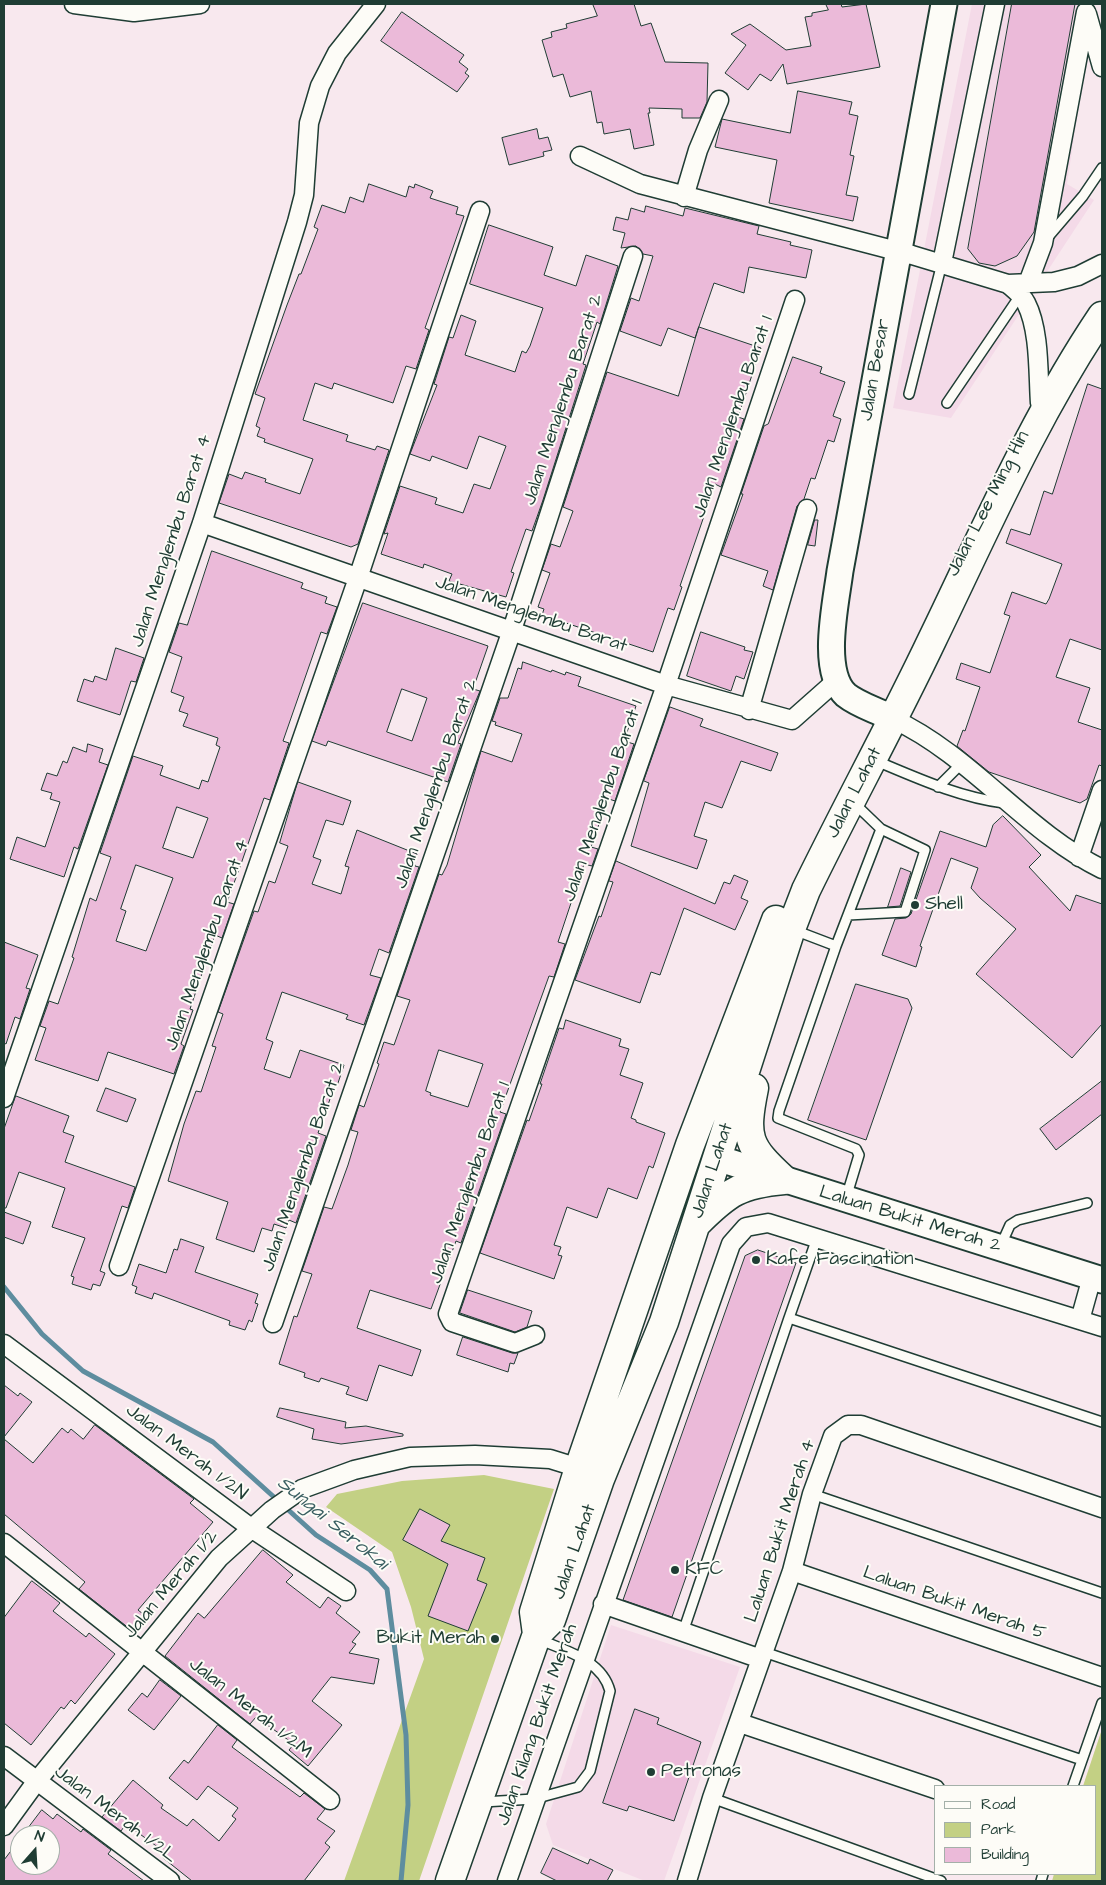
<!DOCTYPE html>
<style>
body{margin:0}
#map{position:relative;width:1106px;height:1885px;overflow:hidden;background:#f8e8ee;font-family:"Architects Daughter",sans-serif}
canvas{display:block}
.frame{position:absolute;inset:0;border:5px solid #1f3d34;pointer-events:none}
.legend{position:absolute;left:934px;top:1785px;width:162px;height:90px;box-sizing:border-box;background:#fdfcf7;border:1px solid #a4b0a9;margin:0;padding:6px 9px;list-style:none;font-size:15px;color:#1f3d34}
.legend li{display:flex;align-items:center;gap:10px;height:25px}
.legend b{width:25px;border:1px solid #a4b0a9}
.north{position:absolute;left:10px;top:1825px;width:50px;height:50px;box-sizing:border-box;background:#fdfcf7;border:1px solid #a4b0a9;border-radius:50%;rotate:19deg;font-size:14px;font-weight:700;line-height:20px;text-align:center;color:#1f3d34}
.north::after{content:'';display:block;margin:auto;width:18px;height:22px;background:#1f3d34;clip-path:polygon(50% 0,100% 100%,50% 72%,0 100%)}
</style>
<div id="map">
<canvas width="1106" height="1885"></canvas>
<div class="frame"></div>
<ul class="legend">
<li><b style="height:6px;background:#fdfcf7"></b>Road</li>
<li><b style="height:14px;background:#c3d084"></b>Park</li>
<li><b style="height:14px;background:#ebbad9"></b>Building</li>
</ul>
<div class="north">N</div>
</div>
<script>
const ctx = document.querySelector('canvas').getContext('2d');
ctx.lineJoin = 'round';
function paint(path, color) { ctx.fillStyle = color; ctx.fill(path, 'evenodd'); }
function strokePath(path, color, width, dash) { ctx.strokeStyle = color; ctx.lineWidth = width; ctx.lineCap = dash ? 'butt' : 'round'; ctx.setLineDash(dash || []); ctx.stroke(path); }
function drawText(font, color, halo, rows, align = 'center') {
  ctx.font = font + ' "Architects Daughter",sans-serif'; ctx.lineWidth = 4; ctx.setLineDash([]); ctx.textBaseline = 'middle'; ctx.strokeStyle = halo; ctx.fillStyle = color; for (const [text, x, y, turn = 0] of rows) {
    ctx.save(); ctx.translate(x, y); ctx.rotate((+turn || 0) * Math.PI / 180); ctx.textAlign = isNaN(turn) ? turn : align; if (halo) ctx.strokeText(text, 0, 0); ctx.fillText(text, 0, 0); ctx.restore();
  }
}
paint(new Path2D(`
 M972,4H1094L1067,184L1094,200L951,418L893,408Z
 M611,1625L740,1667L664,1881H645L553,1845L546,1824Z`), '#f4dae8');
paint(new Path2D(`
 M484,1475L554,1489L419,1881H344L424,1659L411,1607L392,1552L326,1507L337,1494L402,1481Z
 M1102,1729V1881H1052L1054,1874H1095V1786H1083Z`), '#c3d084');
strokePath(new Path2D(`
 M4,1287L42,1334L83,1371L213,1442L316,1535L370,1570L387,1589L406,1735L408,1805L401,1881`), '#5e8d9f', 5);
const building = new Path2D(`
 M593,4H634L641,26L651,23L665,62L708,63L707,102L700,118H682V109L649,108L650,113H648L654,145L634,149L630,129L604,134L602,122L597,123L591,91L570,97L563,74L553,77L542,40L552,37L551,32L567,28L566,24L597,16Z
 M826,4H841L842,7L866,4L880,67L787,84L783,64L771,81L760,74L748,90L725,73L746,45L731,34L750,24L786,50L811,46L805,17L812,16V13L828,10Z
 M1012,4H1075L1034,232L1017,256L995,266L979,263L968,249Z
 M402,12L464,55L459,62L468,69L465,73L469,76L457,92L381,41Z
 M798,91L852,102L849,114L858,116L850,155L854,156L846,195L858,197L853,221L769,203L777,160L715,147L722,119L790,133Z
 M537,129L539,139L548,137L552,150L543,152L544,156L509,165L502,138Z
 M369,184L406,197L409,186L414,188L415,184L433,191L430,198L458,207L456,214L464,216L425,328L429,330L416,369L406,366L393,403L334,383L332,389L315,383L303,420L348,435L346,441L375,450L377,446L389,450L358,544L351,547L219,503L229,474L242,479L245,472L266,479L265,482L300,494L313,459L264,442L265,439L257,436L260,428L256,426L265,398L255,394L287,305L299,274H301L318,229L314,227L322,205L345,213L350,197L363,202Z
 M646,206L683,216L685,208L759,226L757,234L791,242L790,245L812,250L806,278L749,267L744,293L714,283L695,338L668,328L661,346L620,331L631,298L639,301L653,256L643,254L636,246L621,248L625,233L613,230L616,217L628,220L631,208L644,212Z
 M489,225L553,247L544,275L576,286L586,255L618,266L600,324L597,322L583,364L586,365L543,500L532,531L526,529L511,572L514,573L506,597L449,581L452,574L424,564L423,568L381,554L388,533L384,534L400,486L437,498L435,504L463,513L474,484L490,489L506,446L479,436L467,469L432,456L430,461L410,454L437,385L434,384L449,337L453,338L461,315L476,321L465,355L515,372L522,351L526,353L530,346L543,308L470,284Z
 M699,327L761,348L738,417L744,419L721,487L715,484L680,586L682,587L674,610L668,608L653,652L542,615L544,609L538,607L550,573L542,570L551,544L560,547L573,511L563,507L607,372L678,396Z
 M793,357L822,367L820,373L845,382L833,416L841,419L834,442L828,440L815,479L811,478L804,499L797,506L773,590L763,586L768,571L721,555L743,494H741L764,426L768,424Z
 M1088,384L1102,389V650L1070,639L1056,677L1090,688L1078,722L1102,730V766L1099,765L1087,799L1080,803L989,772L957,746L963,730L965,731L980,687L956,679L961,663L990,673L1010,616L1004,614L1012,592L1046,604L1049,599L1062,564L1006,543L1011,529L1030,535L1044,491L1052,494Z
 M815,520H818L815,546L808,545Z
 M212,551L303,583L301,588L327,597L325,603L337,607L327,634L321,632L283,741L289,743L270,800L264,798L241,864L227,902L234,904L222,938L215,935L190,1009L193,1010L181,1044L184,1046L174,1074L108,1052L98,1081L35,1060L46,1028L40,1026L49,1001L58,1004L74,958L72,957L90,898L96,901L111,857L100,853L133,756L163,766L160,775L199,789L202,780L208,782L220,747L216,745L218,738L183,726L188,714L179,711L184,697L171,692L182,657L169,652L179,623L187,625ZM177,807L208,818L193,858L163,848ZM136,865L173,878L146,951L116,941L126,911L121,909Z
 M363,603L488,646L473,689L480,691L458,743L461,744L448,782L328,741L326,746L312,741ZM402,689L427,698L412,741L387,732Z
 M701,632L745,647L744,650L753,652L744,679L736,676L731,691L687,676Z
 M116,648L144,658L136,682L131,681L120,715L77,701L84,679L93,682L95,676L106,680Z
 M523,662L551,672L552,670L565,675L566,672L581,677L578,686L636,706L624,741L634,744L615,801L609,799L606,804L591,847L598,849L592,866L584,864L558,942L565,944L554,977L549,976L500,1112L506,1114L461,1243L456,1241L431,1309L370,1290L357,1328L421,1350L412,1376L379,1365L367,1401L346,1394L349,1387L321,1378L319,1382L304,1377L305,1373L279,1364L294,1316L297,1317L312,1274L302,1271L324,1207L332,1209L348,1165L358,1132L351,1130L359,1105L364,1107L379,1064L377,1063L384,1042L394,1045L410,1000L397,996L439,874L442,875L447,865L481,751L512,762L522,734L495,725L496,722L492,721L500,698H508L518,668L521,669ZM439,1050L483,1064L468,1107L430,1095L431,1093L426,1091Z
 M670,707L703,719L700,726L778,753L771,771L741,761L722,808L705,802L694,836L707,840L697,869L631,846L649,783L644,781Z
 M88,744L103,749L99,762L108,765L78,849L74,847L64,877L10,859L17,837L45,847L60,802L50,799L52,793L41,790L47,773L57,776L63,761L67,763L73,747L86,752Z
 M298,782L351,801L343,825L326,820L313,857L321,860L312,884L341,894L349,867L345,866L357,830L417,854L414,862L415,866L419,867L389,953L379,949L370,975L381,978L364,1025L346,1019L348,1015L282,992L266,1039L273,1042L264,1069L290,1078L300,1050L344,1065L337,1086L335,1085L318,1133L326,1136L296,1223L289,1220L286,1228L274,1224L272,1231L262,1228L254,1252L216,1239L228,1202L168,1181L184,1124L196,1091L201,1092L216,1047L212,1046L223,1014L218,1012L254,911L258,912L269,881L275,883L288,846L280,843Z
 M1003,816L1041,855L1029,867L1070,911L1076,895L1102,904V1024L1072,1058L976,974L1016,929L980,898L971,888L978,868L951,858L920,946L922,947L916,967L882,955L895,919L906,918L911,914L940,831L986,847L993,825Z
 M616,861L715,904L724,882L730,884L734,875L748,881L741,898L748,901L735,930L684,908L660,975L651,972L640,1003L575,980L599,916L601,917L613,882L609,881Z
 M901,868L911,872L900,906L888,907Z
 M4,942L38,955L26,988L30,989L20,1019L15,1017L6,1044L4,1043Z
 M856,984L908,999L912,1008L866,1140L808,1120Z
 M566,1020L621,1039L619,1046L629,1049L620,1075L643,1083L631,1118L636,1120V1122L665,1133L653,1168L649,1166L637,1199L608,1188L597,1218L567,1207L554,1245L561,1247L558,1255L562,1256L554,1279L480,1253L527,1120L529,1121L542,1084H540L559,1028L563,1029Z
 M1102,1081V1114L1056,1150L1040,1129Z
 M106,1088L136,1099L127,1122L97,1111Z
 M16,1096L69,1116L63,1132L74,1136L65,1162L135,1187L128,1208L122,1206L100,1271L105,1273L100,1286L93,1284L91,1290L72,1284L74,1277L71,1276L85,1238L52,1227L65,1188L19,1172L6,1208H4V1129Z
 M4,1212L31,1222L23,1244L4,1237Z
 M181,1239L204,1247L195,1272L258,1294L255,1303L258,1304L252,1322L249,1320L245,1330L229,1325L230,1321L154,1293L152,1299L135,1293L137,1287L132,1285L139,1264L166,1273L174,1249L177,1250Z
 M758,1250L796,1263L672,1617L623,1600L745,1256Z
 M468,1290L532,1311L527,1327L515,1332L460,1313Z
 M463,1337L512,1353H518L514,1364L510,1363L508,1372L457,1355Z
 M4,1385L18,1396L20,1393L32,1402L4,1437Z
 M280,1408L346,1422L345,1428L366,1426L403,1434V1436L341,1444L312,1439L314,1429L277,1417Z
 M95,1425L194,1499L190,1503L213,1522L138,1610L143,1614L130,1629L79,1589L85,1582L4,1514V1439L33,1463L62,1428L68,1433L71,1429L83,1439Z
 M420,1509L450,1525L441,1541L485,1558L477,1580L487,1584L468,1631L428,1616L448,1564L403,1540Z
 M263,1550L293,1575L286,1582L320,1608L328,1597L341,1606L336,1613L360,1632L352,1642L356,1644L349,1653L379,1659L374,1684L331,1677L312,1701L342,1725L308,1766L289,1750L294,1744L256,1717L250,1724L165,1656L198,1613L204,1618Z
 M32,1581L60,1603L53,1611L86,1637L89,1633L115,1654L75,1704L71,1700L64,1709L61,1707L31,1745L4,1723V1618Z
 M160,1680L181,1696L154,1730L128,1710L142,1693L147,1697Z
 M635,1709L659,1718L657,1724L701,1742L674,1821L629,1806L627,1811L603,1803Z
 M218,1725L237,1740L232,1747L300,1797L304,1793L325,1809L317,1819L335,1831L325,1843L330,1847L304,1881H192L162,1857L166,1853L126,1824L121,1831L102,1817L133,1780L163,1805L161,1808L187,1826L193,1819L219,1841L236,1819L232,1816L238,1808L208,1786L197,1800L169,1778L184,1760L188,1763Z
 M42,1810L53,1819L57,1814L81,1832L83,1829L111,1850L108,1854L144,1881H4V1860L20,1839V1865H50V1835H23Z
 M553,1848L588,1864L590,1859L613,1870L607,1881H557L541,1873Z`);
paint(building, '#ebbad9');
strokePath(building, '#1f3d34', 1);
const lane = new Path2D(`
 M1048,237L1083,196L1102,168
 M909,394L942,263
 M947,403L1021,294
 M874,760C917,778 958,797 1004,803
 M938,787L962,763
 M848,915L905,912L925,850L881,829
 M794,930L836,946
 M846,1198L859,1155L856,1149L778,1118L779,1111L836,946L881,829L854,803
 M817,1238L789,1318L1102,1422
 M1001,1245L1010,1225L1018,1220L1087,1203
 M812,1494L1102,1593
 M683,1632L789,1318
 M764,1652L1082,1760
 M1073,1786L1102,1703
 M712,1798L941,1881
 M483,1802L534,1799L578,1787L590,1771L610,1691C602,1660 566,1651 538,1639
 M1041,1881L1043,1874`);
const street = new Path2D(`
 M74,4L134,12L200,4
 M1087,14L1102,67
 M580,156L640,184L912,255L1008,284L1054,282L1078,276L1102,264
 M684,197L698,150L719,100
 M942,263L995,4
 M1028,283L1043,243L1086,12
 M1008,284C1015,290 1022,295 1026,303C1040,330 1038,374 1040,403
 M202,523L666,685L792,720L836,681
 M749,710L807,509
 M893,719C971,755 1026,832 1102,869
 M1079,857L1102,790
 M4,1098L202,523L297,222L304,195L309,123L320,86L337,53L376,4
 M119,1266L358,578L480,211
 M1080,1320L1092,1277
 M273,1323L512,630L633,256
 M535,1335L515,1343L452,1322L448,1314L666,685L795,300
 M4,1344L251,1528L346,1591
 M4,1543L330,1800
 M792,1571L1102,1677
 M603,1604L761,1659
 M740,1723L935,1789
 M4,1756L170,1881
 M4,1826L36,1782L219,1558L272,1510L302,1489L354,1470L410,1457L475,1455L550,1459L579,1468
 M507,1881L731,1244L746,1227L768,1223L1102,1327
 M687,1881L712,1798L792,1571L812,1494L833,1436L848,1425H861L1102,1508`);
const secondary = new Path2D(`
 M881,713C870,708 856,703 846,695C820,671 836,603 840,571L944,4
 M717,1158L1102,1280`);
const primary = new Path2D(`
 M754,1088C744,1138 747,1146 784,1180
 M697,1223C728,1192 740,1184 784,1180
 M537,1634L534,1612L579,1468L690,1145L776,920
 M450,1881L537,1634L551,1620L600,1479L664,1322L791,929L806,890C847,806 892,724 932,640C985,531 1034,417 1102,316`);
strokePath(lane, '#1f3d34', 12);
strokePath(street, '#1f3d34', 21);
strokePath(secondary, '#1f3d34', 29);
strokePath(primary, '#1f3d34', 31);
strokePath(lane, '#fdfcf7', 9);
strokePath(street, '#fdfcf7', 18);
strokePath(secondary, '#fdfcf7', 25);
strokePath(primary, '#fdfcf7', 28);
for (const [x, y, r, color] of [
 [915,905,5,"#1f3d34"],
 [756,1260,5,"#1f3d34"],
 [675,1570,5,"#1f3d34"],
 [495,1639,5,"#1f3d34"],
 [651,1772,5,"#1f3d34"]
]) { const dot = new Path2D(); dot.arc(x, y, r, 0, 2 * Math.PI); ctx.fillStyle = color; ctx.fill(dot); strokePath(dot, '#fdfcf7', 2); }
drawText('19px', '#1f3d34', '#fdfcf7', [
 ["Jalan Besar",876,370,-80],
 ["Jalan Menglembu Barat 2",564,400,-72],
 ["Jalan Menglembu Barat 1",734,417,-71],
 ["Jalan Lee Ming Hin",989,504,-63],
 ["Jalan Menglembu Barat 4",172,541,-72],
 ["Jalan Menglembu Barat",531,615,19],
 ["Jalan Menglembu Barat 2",437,784,-71],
 ["Jalan Lahat",855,793,-63],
 ["Jalan Menglembu Barat 1",604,801,-71],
 ["Jalan Menglembu Barat 4",208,945,-71],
 ["Jalan Menglembu Barat 2",304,1167,-71],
 ["Jalan Lahat",713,1171,-72],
 ["Jalan Menglembu Barat 1",471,1183,-71],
 ["Laluan Bukit Merah 2",910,1220,17],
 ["Jalan Merah 1/2N",186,1453,37],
 ["Laluan Bukit Merah 4",781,1531,-72],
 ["Jalan Lahat",575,1552,-71],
 ["Jalan Merah 1/2",172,1585,-50],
 ["Laluan Bukit Merah 5",954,1604,19],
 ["Jalan Merah 1/2M",250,1709,38],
 ["Jalan Kilang Bukit Merah",538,1725,-71],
 ["Jalan Merah 1/2L",115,1815,37]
]);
drawText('19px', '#1f3d34', '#fdfcf7', [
 ["Shell",925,905],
 ["Kafe Fascination",766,1260],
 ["KFC",685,1570],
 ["Bukit Merah",485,1639,"right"],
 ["Petronas",661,1772]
], 'left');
drawText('italic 20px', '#395e61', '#fdfcf7', [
 ["Sungai Serokai",332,1524,39]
]);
</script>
